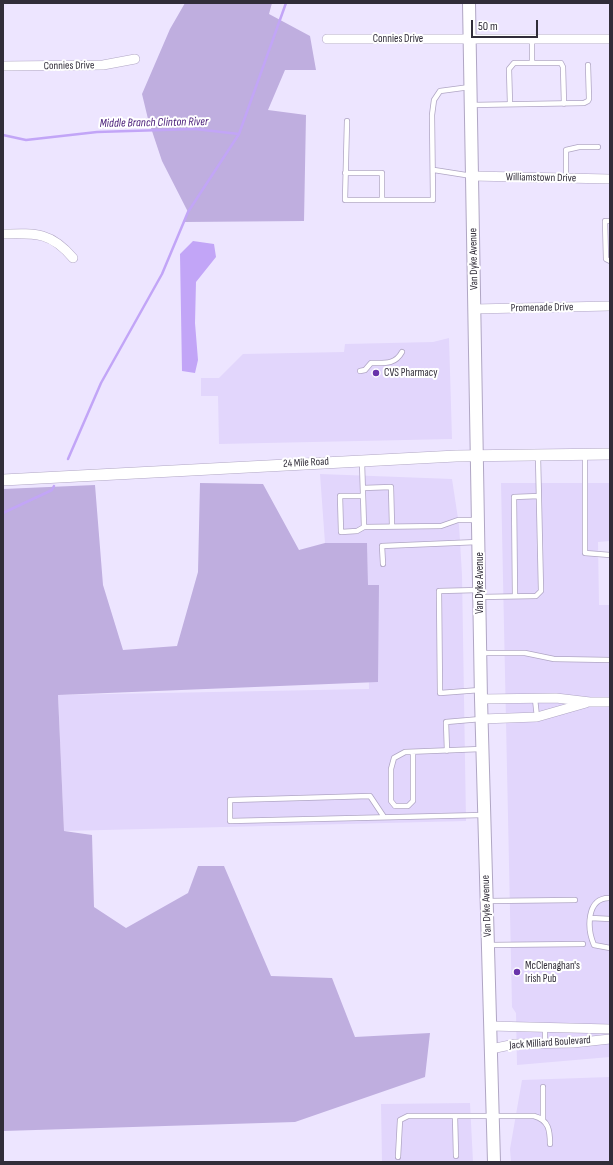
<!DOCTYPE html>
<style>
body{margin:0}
#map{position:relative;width:613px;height:1165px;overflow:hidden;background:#ede5ff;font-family:"Sofia Sans Condensed",sans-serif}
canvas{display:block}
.frame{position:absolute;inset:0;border:4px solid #312d39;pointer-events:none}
.scale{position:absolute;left:471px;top:20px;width:67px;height:18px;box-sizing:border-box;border:2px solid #312d39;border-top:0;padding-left:5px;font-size:12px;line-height:14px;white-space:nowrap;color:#312d39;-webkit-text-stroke:3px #fff;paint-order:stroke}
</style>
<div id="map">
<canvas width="613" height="1165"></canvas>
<div class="frame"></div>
<div class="scale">50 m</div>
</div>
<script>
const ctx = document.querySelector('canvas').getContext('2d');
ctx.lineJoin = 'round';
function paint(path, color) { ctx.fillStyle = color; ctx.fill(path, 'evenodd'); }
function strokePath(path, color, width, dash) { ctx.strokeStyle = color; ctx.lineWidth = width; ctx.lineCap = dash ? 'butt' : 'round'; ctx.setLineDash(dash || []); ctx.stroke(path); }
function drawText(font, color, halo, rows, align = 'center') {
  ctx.font = font + ' "Sofia Sans Condensed",sans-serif'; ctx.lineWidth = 4; ctx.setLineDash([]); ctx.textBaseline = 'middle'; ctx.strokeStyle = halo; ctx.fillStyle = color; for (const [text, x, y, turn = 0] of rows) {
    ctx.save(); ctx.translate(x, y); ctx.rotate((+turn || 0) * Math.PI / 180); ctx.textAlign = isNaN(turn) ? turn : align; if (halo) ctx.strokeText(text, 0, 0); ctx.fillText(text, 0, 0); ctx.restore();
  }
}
paint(new Path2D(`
 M449,338L452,439L219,444L218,396H201V378H219L243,354L344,352L345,344L433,342Z
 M320,474L452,479L459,525L462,575L466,821L64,831L58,695L369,689L367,543H325Z
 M501,483H610V541L598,542L599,605H610V1057L517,1065L516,1013L512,1007Z
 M610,1077V1162H511L510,1149L522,1080Z
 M470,1103L473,1162H382L381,1104Z`), '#e2d6fc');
paint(new Path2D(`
 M185,3H272L269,14L310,36L316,70H285L268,110L306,115L304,221L184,222L188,212L162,161L148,119L142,94L170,29Z
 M200,483L263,484L299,550L325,543H367L368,585H379L378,682L58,695L64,831L92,835L94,907L126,928L188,893L198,866H224L271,976L332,978L355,1037L430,1033L425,1077L295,1122L3,1131V489L95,485L103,585L123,650L177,646L198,572Z`), '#bfaedf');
paint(new Path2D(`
 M193,241L214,244L216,257L196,282L195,323L198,360L195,373L182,371L180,254Z`), '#c2a5f7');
strokePath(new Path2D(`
 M3,135L26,140L97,132L195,129L239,134
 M68,459L101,383L162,274L188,212L239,134L286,3
 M3,513L52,490L54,486`), '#c2a5f7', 2.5);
const service = new Path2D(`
 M532,39V62
 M510,104L509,69L514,63H561L563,67L564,104
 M472,105L584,103L588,101L589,99L588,65
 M347,121L345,200H433L432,115L434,100L440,91L470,87
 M434,170L472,176
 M345,173H382V200
 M566,178V150L579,147H598
 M610,221H605L606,259L610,261
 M360,371L365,370L371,363C384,363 395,365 402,352
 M585,454V553L610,555
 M362,462L364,527L441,526L458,520H476
 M363,488L391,487L392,526
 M363,496H340L341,532L357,531L364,527
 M383,564L382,546L478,542
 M479,590L439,591L440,693L480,690
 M515,596L514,497L539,496
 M480,597L536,596L541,591L538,456
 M481,653H525L554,659L610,660
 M535,699L537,717
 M447,751L446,722L481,719
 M413,752V801L408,806H395L391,801V769L394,758L405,752L481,749
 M384,817L370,796L230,800V821L483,815
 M610,898C586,897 587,929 594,945L610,948
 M487,901L575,900
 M591,918L610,919
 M488,945L583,944
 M545,1027V1043
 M543,1087V1120
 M455,1116L456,1156
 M398,1157L400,1120L408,1116H534C549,1120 550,1131 550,1144`);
const minor = new Path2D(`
 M327,39H610
 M3,66L103,65L135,59
 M472,176L610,179
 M3,234C36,233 51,232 73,258
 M474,309L610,306
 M481,699L556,698L590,702H610
 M482,719L537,717L586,703
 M490,1026L610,1029
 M491,1049L515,1044L573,1043L610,1039`);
const tertiary = new Path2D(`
 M3,480L456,456L610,454`);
const secondary = new Path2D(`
 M469,3L481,699L494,1162`);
strokePath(service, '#b0a6c4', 6);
strokePath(minor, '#b0a6c4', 10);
strokePath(tertiary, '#b0a6c4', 12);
strokePath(secondary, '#b0a6c4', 14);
strokePath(service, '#fff', 4.5);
strokePath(minor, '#fff', 9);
strokePath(tertiary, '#fff', 11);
strokePath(secondary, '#fff', 12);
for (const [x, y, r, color] of [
 [376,373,4,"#6933aa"],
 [517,972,4,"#6933aa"]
]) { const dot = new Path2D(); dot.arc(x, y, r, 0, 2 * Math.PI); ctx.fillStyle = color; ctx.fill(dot); strokePath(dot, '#fff', 1.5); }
drawText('11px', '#312d39', '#fff', [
 ["Connies Drive",398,39],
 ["Connies Drive",69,66,-1],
 ["Williamstown Drive",541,178,1],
 ["Van Dyke Avenue",474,259,-91],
 ["Promenade Drive",542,308,-1],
 ["24 Mile Road",306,463,-3],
 ["Van Dyke Avenue",480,583,-90],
 ["Van Dyke Avenue",487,906,-92],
 ["Jack Milliard Boulevard",550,1043,-4]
]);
drawText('11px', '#312d39', '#fff', [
 ["CVS Pharmacy",384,373],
 ["McClenaghan's",525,966],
 ["Irish Pub",525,979]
], 'left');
drawText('italic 12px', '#441775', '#fff', [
 ["Middle Branch Clinton River",154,123,-1]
]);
</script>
